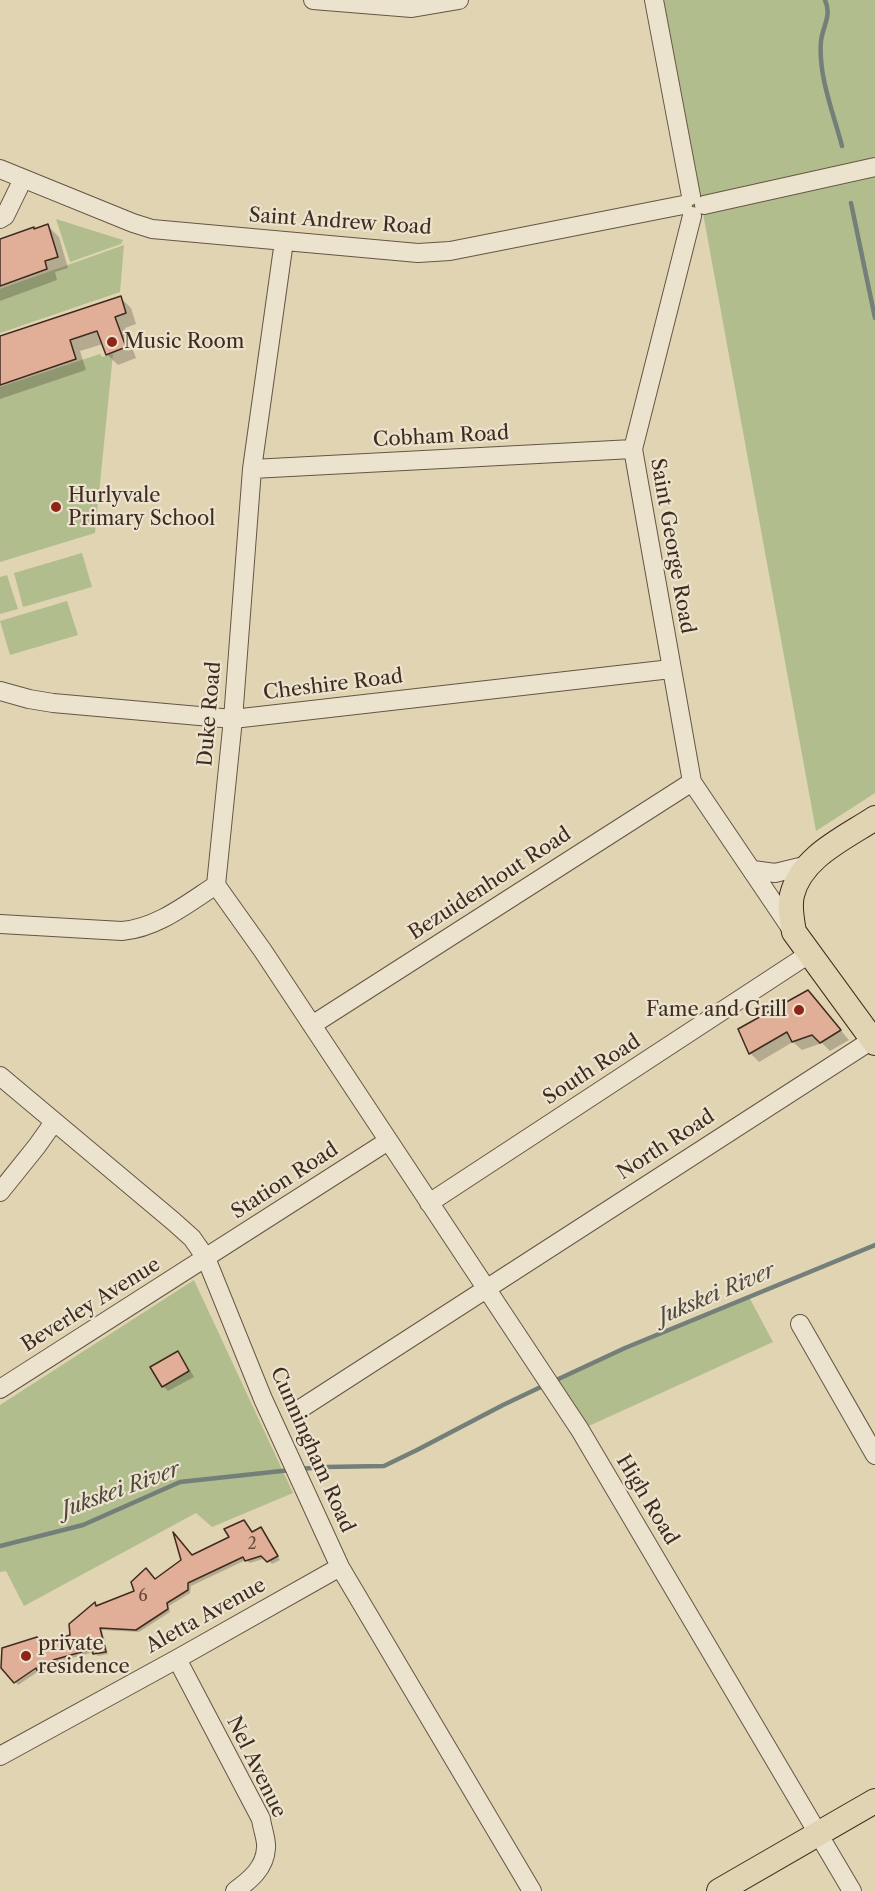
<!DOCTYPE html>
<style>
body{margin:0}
canvas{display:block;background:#e0d4b3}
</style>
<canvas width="875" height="1891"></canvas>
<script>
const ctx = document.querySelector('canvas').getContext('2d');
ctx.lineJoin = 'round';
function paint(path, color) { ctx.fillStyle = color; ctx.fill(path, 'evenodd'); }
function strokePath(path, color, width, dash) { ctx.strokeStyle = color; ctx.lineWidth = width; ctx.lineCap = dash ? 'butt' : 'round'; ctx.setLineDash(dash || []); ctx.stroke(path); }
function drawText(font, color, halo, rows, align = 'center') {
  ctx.font = font + ' "Libre Caslon Text",serif'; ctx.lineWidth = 4.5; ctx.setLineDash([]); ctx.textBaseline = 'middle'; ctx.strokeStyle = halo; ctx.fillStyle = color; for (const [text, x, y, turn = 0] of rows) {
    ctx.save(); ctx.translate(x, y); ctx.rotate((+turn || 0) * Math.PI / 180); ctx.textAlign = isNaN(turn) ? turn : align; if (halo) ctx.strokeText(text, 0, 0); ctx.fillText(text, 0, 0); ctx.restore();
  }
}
paint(new Path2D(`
 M664,0H875V793L816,831Z
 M56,219L123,240L121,244L70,262Z
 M124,245L120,292L0,333V289Z
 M100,354L102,357L113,354L95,533L0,562V387Z
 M82,553L92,587L23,607L14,573Z
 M7,575L18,609L0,614V577Z
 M67,601L78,635L10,655L0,621Z
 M194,1280L293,1493L212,1527L196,1513L24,1606L6,1571L0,1572V1405Z
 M749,1297L773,1342L580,1430L549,1383Z`), '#b2bd8d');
paint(new Path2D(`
 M48,226L59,237L68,268L55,272L57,280L0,301V240Z
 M120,297L131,308L136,324L125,328L136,358L118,365L107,354L103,344L80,351L86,370L0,399V338Z
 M808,992L849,1040L830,1051L822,1043L802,1050L793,1042L759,1062L750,1053Z
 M178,1353L183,1358L194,1377L168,1391L163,1386Z
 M264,1532L280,1560L272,1564L266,1558L250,1563L246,1560L191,1586L190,1593L169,1606L170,1612L139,1632L102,1630L108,1654L98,1656L94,1652L54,1663L58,1668L42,1675L39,1671L18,1685L3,1667L42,1645L72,1636L94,1604L98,1608L136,1592L183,1561L176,1536L192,1557L252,1533Z`), '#0003');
strokePath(new Path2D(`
 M825,0C832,16 823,25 821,41C818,75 833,112 842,146
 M851,203L875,318
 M552,1382L625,1348L875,1245
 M299,1469L325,1467L384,1466L417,1450L503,1405L545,1385
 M0,1546L83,1525L180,1482L291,1470`), '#737f78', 4.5);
const building = new Path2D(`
 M48,224L58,257L45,261L47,269L0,286V239L34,227V229Z
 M121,296L126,313L115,317L126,347L106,355L97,331L70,340L76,359L0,385V336Z
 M808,990L841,1030L820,1043L812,1035L792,1042L787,1032L749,1054L738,1029Z
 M178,1351L189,1371L162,1387L150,1367Z
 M244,1520L252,1532L261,1527L278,1556L267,1562L261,1556L245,1561L243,1557L188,1583V1590L167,1603L168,1609L136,1630L100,1628L106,1652L93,1654L92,1649L53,1660L56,1665L38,1673L36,1668L14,1683L1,1668L2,1648L37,1637L42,1644L70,1635L69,1624L95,1602L96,1606L134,1591L131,1582L146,1568L155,1579L181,1560L173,1532L192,1555L229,1537L224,1529Z`);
paint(building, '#e1ae97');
strokePath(building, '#3f2b1f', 1.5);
const minor = new Path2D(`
 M313,0L412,8L459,0
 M654,0L691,196
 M0,169L133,223L152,229L418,253L450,251L683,205
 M704,205L875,167
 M692,216L633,449L692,782L792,930
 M0,219L5,216L23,179
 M284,241L252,469L233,719L216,885L263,951L580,1430L852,1891
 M252,469L633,449
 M0,691L29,699L53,703L233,719L671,669
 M753,870L775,873L808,865
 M0,924L122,931C157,928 187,904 216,885
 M312,1025L692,782
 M0,1076L173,1221L192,1238L206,1258L263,1399L340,1567L532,1891
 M0,1192L37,1146L54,1122
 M429,1203L809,954
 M800,1324L875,1455
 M0,1389L388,1141
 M297,1411L872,1040
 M177,1659L261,1819C262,1828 267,1840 266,1848C265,1868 250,1880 235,1891
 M0,1756L177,1659L340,1567`);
const major = new Path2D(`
 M875,818C845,838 801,857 792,895C789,907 792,920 794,932L875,1043
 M719,1891L875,1801`);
strokePath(minor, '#675544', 20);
strokePath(major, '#3f2b1f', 26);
strokePath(minor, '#ebe3ce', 18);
strokePath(major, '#e0d4b3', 24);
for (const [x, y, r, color] of [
 [112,342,6,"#8f2418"],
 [56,507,6,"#8f2418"],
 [799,1010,6,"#8f2418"],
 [26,1656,6,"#8f2418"]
]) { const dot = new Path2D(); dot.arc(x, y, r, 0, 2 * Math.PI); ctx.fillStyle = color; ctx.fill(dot); strokePath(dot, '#ebe3ce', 2); }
drawText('16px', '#684c3d', null, [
 ["2",252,1544],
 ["6",143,1596]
]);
drawText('20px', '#3f2b1f', '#ebe3ce', [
 ["Saint Andrew Road",340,222,4],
 ["Cobham Road",441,437,-3],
 ["Saint George Road",672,546,80],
 ["Cheshire Road",333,685,-7],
 ["Duke Road",210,714,-85],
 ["Bezuidenhout Road",490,884,-33],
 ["South Road",592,1070,-33],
 ["North Road",666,1145,-33],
 ["Station Road",285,1181,-33],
 ["Beverley Avenue",91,1305,-32],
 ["Cunningham Road",312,1450,66],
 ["High Road",647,1500,59],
 ["Aletta Avenue",206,1616,-29],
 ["Nel Avenue",256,1767,64]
]);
drawText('20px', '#3f2b1f', '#ebe3ce', [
 ["Music Room",124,342],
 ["Hurlyvale",68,496],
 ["Primary School",68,519],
 ["Fame and Grill",787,1010,"right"],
 ["private",38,1644],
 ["residence",38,1667]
], 'left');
drawText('italic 21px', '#50473d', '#ebe3ce', [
 ["Jukskei River",717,1294,-23],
 ["Jukskei River",121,1490,-20]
]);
</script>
